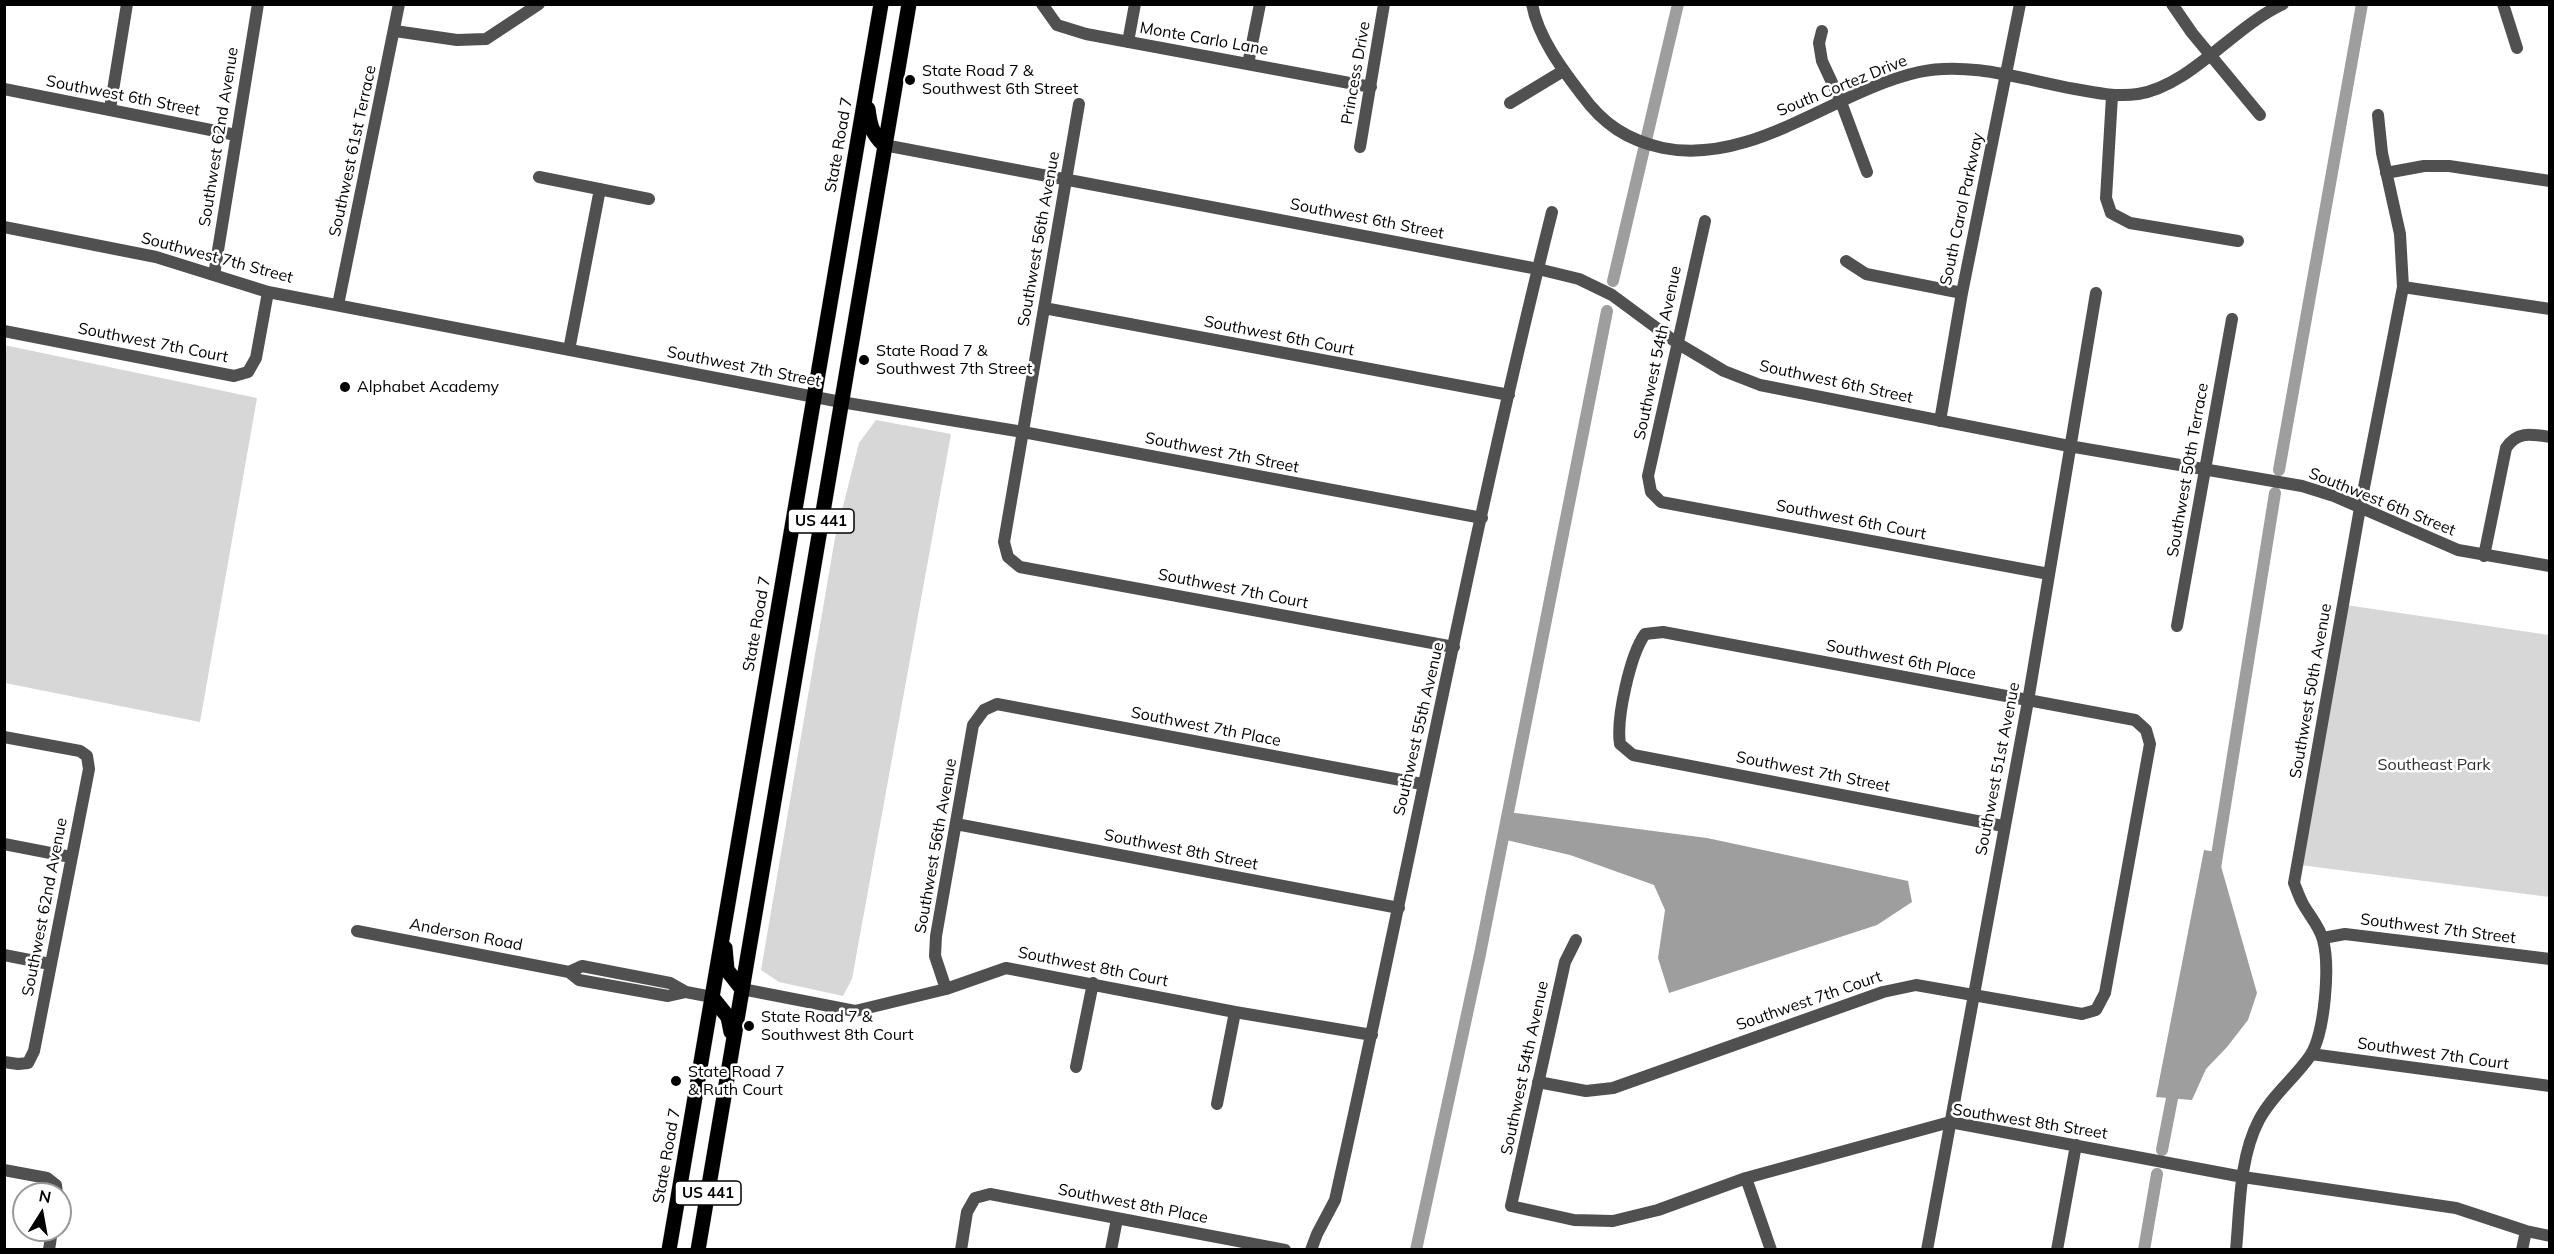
<!DOCTYPE html>
<style>
body{margin:0}
#map{position:relative;width:2554px;height:1254px;overflow:hidden;background:#fff;font-family:Mulish,sans-serif}
canvas{display:block}
.frame{position:absolute;inset:0;border:6px solid #000;pointer-events:none}
.north{position:absolute;left:12px;top:1182px;width:60px;height:60px;box-sizing:border-box;background:#fff;border:2px solid #999;border-radius:50%;rotate:11deg;font-size:16px;font-weight:700;line-height:24px;text-align:center;color:#000}
.north::after{content:'';display:block;margin:auto;width:21px;height:27px;background:#000;clip-path:polygon(50% 0,100% 100%,50% 72%,0 100%)}
</style>
<div id="map">
<canvas width="2554" height="1254"></canvas>
<div class="frame"></div>
<div class="north">N</div>
</div>
<script>
const ctx = document.querySelector('canvas').getContext('2d');
ctx.lineJoin = 'round';
function paint(path, color) { ctx.fillStyle = color; ctx.fill(path, 'evenodd'); }
function strokePath(path, color, width, dash) { ctx.strokeStyle = color; ctx.lineWidth = width; ctx.lineCap = dash ? 'butt' : 'round'; ctx.setLineDash(dash || []); ctx.stroke(path); }
function drawText(font, color, halo, rows, align = 'center') {
  ctx.font = font + ' Mulish,sans-serif'; ctx.lineWidth = 5; ctx.setLineDash([]); ctx.textBaseline = 'middle'; ctx.strokeStyle = halo; ctx.fillStyle = color; for (const [text, x, y, turn = 0] of rows) {
    ctx.save(); ctx.translate(x, y); ctx.rotate((+turn || 0) * Math.PI / 180); ctx.textAlign = isNaN(turn) ? turn : align; if (halo) ctx.strokeText(text, 0, 0); ctx.fillText(text, 0, 0); ctx.restore();
  }
}
paint(new Path2D(`
 M4,345L257,398L200,722L5,683Z
 M876,420L951,434L852,979L843,996L779,982L761,970L835,538L859,443Z
 M2346,605L2549,635V897L2300,865Z`), '#d7d7d7');
paint(new Path2D(`
 M1508,812L1707,838L1908,881L1912,902L1877,925L1669,993L1658,958L1665,910L1654,885L1570,855L1502,839Z
 M2204,850L2217,852L2257,993L2248,1020L2227,1047L2206,1069L2192,1100L2156,1097Z`), '#9e9e9e');
strokePath(new Path2D(`
 M1613,281L1678,4
 M2279,470L2362,4
 M2215,868L2275,493
 M2162,1150L2175,1083
 M1416,1250L1480,954L1607,311
 M2144,1250L2157,1174`), '#9e9e9e', 12);
const primary = new Path2D(`
 M868,109C870,125 872,134 884,145
 M725,948L727,970L742,989
 M712,997L728,1017L731,1032
 M669,1250L881,4
 M698,1250L909,4`);
strokePath(primary, '#dbdbdb', 16);
strokePath(new Path2D(`
 M1042,4L1057,25L1086,34L1371,87
 M1532,4C1538,37 1562,69 1582,95C1603,124 1627,140 1663,148C1753,166 1834,91 1919,72C1970,61 2025,80 2075,89C2096,93 2117,97 2138,94C2190,86 2233,27 2283,4
 M2172,4L2192,33L2260,115
 M2503,4L2517,48
 M395,31L457,40L486,39L539,4
 M1822,31L1819,43L1822,61L1841,102L1867,172
 M1128,42L1135,4
 M1248,64L1260,4
 M4,89L236,135
 M2112,96L2106,198L2111,213L2130,223L2238,241
 M1510,103L1563,71
 M1079,104L1004,542L1008,557L1020,567L1454,647
 M110,109L127,4
 M884,145L1538,269L1579,279L1612,295L1677,343L1724,371L1760,385L2069,446L2302,486L2334,496L2458,550L2550,566
 M1360,147L1384,4
 M2386,173L2424,166H2449L2550,181
 M539,177L649,199
 M1705,221L1648,476L1651,492L1661,502L2049,574
 M4,227L156,257L268,292L841,402L1023,432L1482,518
 M1846,261L1866,274L1962,293
 M214,275L258,4
 M2403,287L2550,309
 M338,305L399,4
 M1044,308L1509,395
 M4,331L234,376L248,372L256,358L268,292
 M569,350L600,189
 M1940,421L1962,293L2020,4
 M2484,556L2506,448C2517,431 2531,434 2550,437
 M2177,626L2232,319
 M4,737L80,751L87,756L89,769L34,1051L28,1063L18,1064L4,1062
 M956,824L1399,908
 M4,844L71,857
 M357,931L569,972L579,980L668,996L686,992L712,997
 M2323,938L2345,934L2550,959
 M1576,940L1565,962L1511,1206L1574,1220L1613,1221L1658,1210L1746,1178L1950,1122L2243,1177L2456,1208L2526,1231L2550,1236
 M4,955L50,964
 M569,972L582,966L670,983L686,992
 M742,989L855,1011L946,989L1006,968L1235,1012L1372,1035
 M946,989L935,956L936,936L973,725L984,710L997,704L1422,784
 M2311,1054L2550,1086
 M1076,1067L1093,983
 M1538,1082L1586,1091L1613,1088L1883,992L1916,985L2082,1014L2096,1010L2105,993L2150,744L2146,730L2135,720L1663,632L1645,634C1630,655 1616,719 1620,744L1633,755L2003,826
 M1217,1104L1235,1012
 M4,1170L47,1178L56,1185L57,1194
 M1746,1178L1771,1250
 M49,1250L52,1230
 M961,1250L967,1212L975,1198L990,1194L1285,1250
 M1111,1250L1117,1219
 M1311,1250L1317,1234L1335,1200C1409,871 1470,539 1552,212
 M1927,1250L2028,701L2096,293
 M2057,1250L2076,1145
 M2236,1250C2240,1208 2239,1158 2259,1120C2272,1095 2295,1078 2310,1056C2325,1033 2330,966 2323,940C2320,927 2309,915 2303,904C2299,897 2297,890 2294,883L2360,508L2403,287L2400,234L2382,153L2378,115
 M2522,1250L2526,1231`), '#505050', 12);
strokePath(primary, '#000', 15);
for (const [x, y, r, color] of [
 [910,80,6,"#000"],
 [864,360,6,"#000"],
 [345,387,6,"#000"],
 [749,1026,6,"#000"],
 [676,1081,6,"#000"]
]) { const dot = new Path2D(); dot.arc(x, y, r, 0, 2 * Math.PI); ctx.fillStyle = color; ctx.fill(dot); strokePath(dot, '#fff', 2); }
for (const [x, y, w] of [
 [821,521,66],
 [708,1193,66]
]) { const box = new Path2D(); box.roundRect(x - w / 2, y - 12, w, 24, 4.5); ctx.fillStyle = '#fff'; ctx.fill(box); strokePath(box, '#000', 1.5); }
drawText('bold 15px', '#000', null, [
 ["US 441",821,521],
 ["US 441",708,1193]
]);
drawText('16px', '#000', '#fff', [
 ["Monte Carlo Lane",1204,39,10],
 ["Princess Drive",1356,73,-80],
 ["South Cortez Drive",1842,86,-22],
 ["Southwest 6th Street",123,96,11],
 ["Southwest 62nd Avenue",219,137,-81],
 ["State Road 7",839,145,-80],
 ["Southwest 61st Terrace",353,151,-78],
 ["South Carol Parkway",1962,209,-78],
 ["Southwest 6th Street",1367,219,11],
 ["Southwest 56th Avenue",1039,239,-80],
 ["Southwest 7th Street",217,258,15],
 ["Southwest 6th Court",1279,336,11],
 ["Southwest 7th Court",153,343,11],
 ["Southwest 54th Avenue",1658,353,-78],
 ["Southwest 7th Street",744,367,11],
 ["Southwest 6th Street",1836,382,12],
 ["Southwest 7th Street",1222,453,11],
 ["Southwest 50th Terrace",2188,470,-80],
 ["Southwest 6th Street",2382,502,22],
 ["Southwest 6th Court",1851,520,11],
 ["Southwest 7th Court",1233,589,11],
 ["State Road 7",757,624,-80],
 ["Southwest 6th Place",1901,660,11],
 ["Southwest 50th Avenue",2311,691,-80],
 ["Southwest 7th Place",1206,727,11],
 ["Southwest 55th Avenue",1419,729,-77],
 ["Southwest 51st Avenue",1998,769,-79],
 ["Southwest 7th Street",1813,772,11],
 ["Southwest 56th Avenue",936,846,-80],
 ["Southwest 8th Street",1181,850,11],
 ["Southwest 62nd Avenue",45,907,-79],
 ["Southwest 7th Street",2438,929,7],
 ["Anderson Road",466,935,11],
 ["Southwest 8th Court",1093,967,11],
 ["Southwest 7th Court",1809,1001,-19],
 ["Southwest 7th Court",2433,1054,8],
 ["Southwest 54th Avenue",1525,1068,-78],
 ["Southwest 8th Street",2030,1122,9],
 ["State Road 7",667,1156,-80],
 ["Southwest 8th Place",1133,1204,11]
]);
drawText('16px', '#000', '#fff', [
 ["State Road 7 &",922,71],
 ["Southwest 6th Street",922,89],
 ["State Road 7 &",876,351],
 ["Southwest 7th Street",876,369],
 ["Alphabet Academy",357,387],
 ["State Road 7 &",761,1017],
 ["Southwest 8th Court",761,1035],
 ["State Road 7",688,1072],
 ["& Ruth Court",688,1090]
], 'left');
drawText('16px', '#2e2e2e', '#fff', [
 ["Southeast Park",2434,765]
]);
</script>
